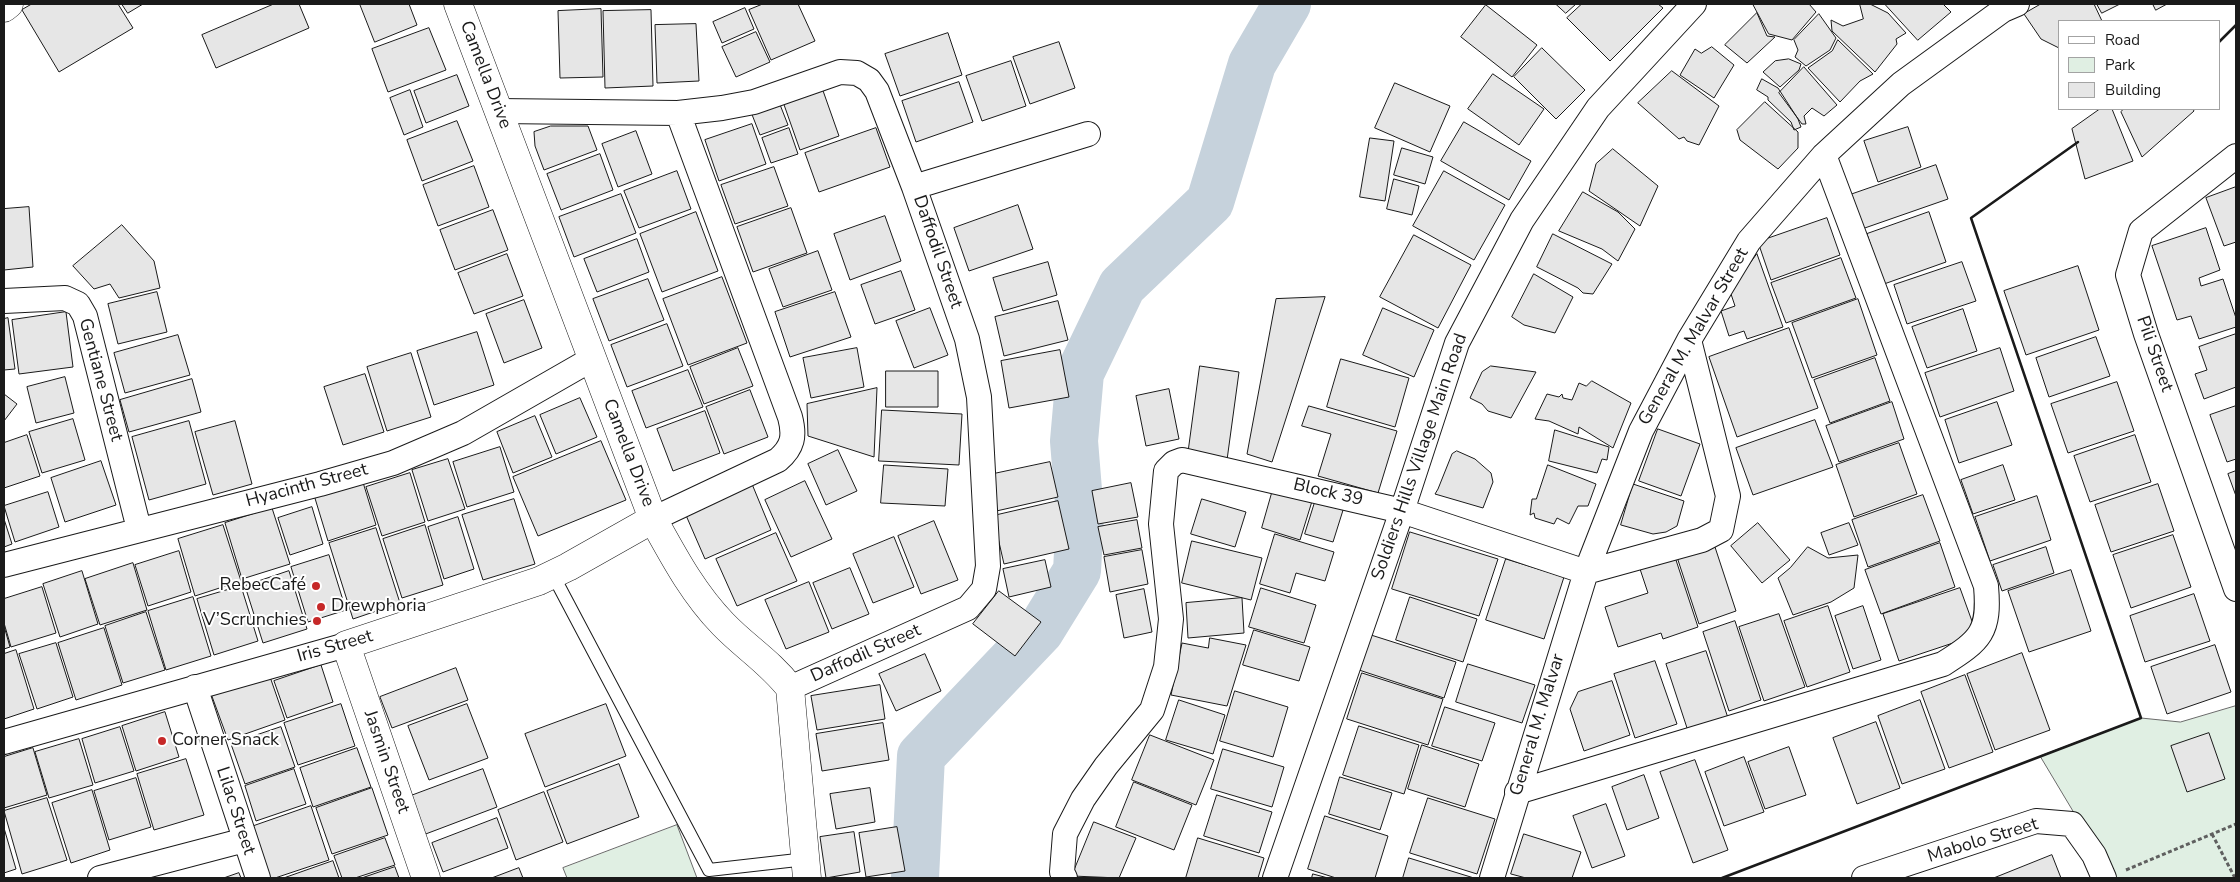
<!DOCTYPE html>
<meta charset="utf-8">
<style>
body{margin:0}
#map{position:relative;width:2240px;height:882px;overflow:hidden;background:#fff;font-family:"Nunito Sans",sans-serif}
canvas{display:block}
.frame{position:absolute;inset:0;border:5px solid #1a1a1a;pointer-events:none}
.legend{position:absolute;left:2058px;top:20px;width:162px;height:90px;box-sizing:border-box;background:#fff;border:1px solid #a3a3a3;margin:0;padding:6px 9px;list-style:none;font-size:15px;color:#1a1a1a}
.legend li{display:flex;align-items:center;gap:10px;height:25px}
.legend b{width:25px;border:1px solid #a3a3a3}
</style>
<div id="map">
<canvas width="2240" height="882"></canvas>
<div class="frame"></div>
<ul class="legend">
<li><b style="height:6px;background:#fff"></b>Road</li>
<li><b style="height:14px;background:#e0efe3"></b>Park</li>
<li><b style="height:14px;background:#e6e6e6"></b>Building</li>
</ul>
</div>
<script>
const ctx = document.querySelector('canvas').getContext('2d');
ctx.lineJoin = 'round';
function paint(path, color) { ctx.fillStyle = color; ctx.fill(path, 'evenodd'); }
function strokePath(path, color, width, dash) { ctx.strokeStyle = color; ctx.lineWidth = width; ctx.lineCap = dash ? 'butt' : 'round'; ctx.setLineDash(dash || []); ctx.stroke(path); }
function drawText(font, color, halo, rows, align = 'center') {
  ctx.font = font + ' "Nunito Sans",sans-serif'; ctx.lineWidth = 4; ctx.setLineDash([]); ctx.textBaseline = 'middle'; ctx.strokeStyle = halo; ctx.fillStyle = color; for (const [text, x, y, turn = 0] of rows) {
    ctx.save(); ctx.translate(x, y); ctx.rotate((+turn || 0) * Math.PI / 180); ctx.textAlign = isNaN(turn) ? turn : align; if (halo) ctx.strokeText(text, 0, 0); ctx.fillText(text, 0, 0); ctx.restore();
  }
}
const green = new Path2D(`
 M2236,706V878H2113L2040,756L2141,718L2180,722Z
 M677,825L697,878H567L563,868Z`);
paint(green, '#e0efe3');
strokePath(green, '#6a6a6a', 1);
strokePath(new Path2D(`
 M915,878L921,756L1040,631L1077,571L1080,515L1074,441L1080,373L1122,286L1210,202L1252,64L1287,4`), '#c6d2dc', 48);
const building = new Path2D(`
 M32,4H118L133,28L59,72L22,10Z
 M122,4H143L128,13Z
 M274,4H299L309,28L216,68L202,35Z
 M360,4H409L417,25L375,42Z
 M763,4H798L815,41L771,60L749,10Z
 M1556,4H1576L1566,13Z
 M1582,4H1658L1663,8L1610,61L1567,18Z
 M1753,4H1809L1816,12L1792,40L1769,34Z
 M1860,4H1870L1888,13L1906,33L1896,39L1897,44L1875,72L1832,31L1831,20L1843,26L1863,19Z
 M1885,4H1943L1951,12L1918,40Z
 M2041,4H2094L2102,21H2059V48L2041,39L2024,14Z
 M2097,4H2120L2102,13Z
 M2153,4H2167L2156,10Z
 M1486,5L1537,45L1512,77L1461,37Z
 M745,8L754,29L722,43L713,22Z
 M601,9L603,77L560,78L558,11Z
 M651,10L653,86L605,88L603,11Z
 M1757,13L1767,36L1775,37L1747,63L1725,45Z
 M1819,14L1836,38L1830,50L1806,66L1795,57L1798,50L1794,40Z
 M696,24L699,81L657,83L655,25Z
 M429,28L446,70L388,92L372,49Z
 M756,32L770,62L736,77L722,47Z
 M948,33L962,75L900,96L885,54Z
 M1838,40L1873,74L1860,81L1840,102L1808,68L1832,51Z
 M1059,42L1075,88L1030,104L1013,57Z
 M1712,47L1734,65L1714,98L1680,75L1695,49L1701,53Z
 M1542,48L1585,90L1556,119L1514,77Z
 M1789,59L1801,64L1799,70L1780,87L1763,72L1775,61Z
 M1011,61L1026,106L982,121L966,76Z
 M1804,67L1837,105L1824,116L1812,108L1804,116L1806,124H1802L1779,93Z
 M1672,71L1719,106L1699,145L1687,141L1684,137L1679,139L1638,103Z
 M1493,74L1544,109L1519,145L1468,109Z
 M457,75L469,106L426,123L414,91Z
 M1762,79L1778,88L1798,119L1801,127L1794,130L1791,122L1768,100V97L1757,90Z
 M959,82L973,122L916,142L902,101Z
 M1395,83L1450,106L1430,152L1375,128Z
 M821,85L839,136L800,150L782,99Z
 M410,90L423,127L404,135L390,98Z
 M779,102L788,125L760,135L751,112Z
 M1765,102L1798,132V148L1778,169L1740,140L1737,130Z
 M2100,109H2112L2133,161L2085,179L2072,129Z
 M2124,109H2193L2194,111L2142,157L2121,112Z
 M457,121L473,161L422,181L407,140Z
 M1464,122L1531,161L1509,200L1441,161Z
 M752,124L766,164L719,181L705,140Z
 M551,126H588L597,150L544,170L535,146L534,132Z
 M1908,127L1921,167L1878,182L1864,141Z
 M789,128L798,154L771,163L762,138Z
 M876,128L890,167L819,192L805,153Z
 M636,131L652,174L618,187L602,144Z
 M1370,138L1394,141L1385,201L1360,197Z
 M1402,148L1433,157L1425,184L1394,175Z
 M1613,149L1658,186L1640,226L1589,191L1596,164Z
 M600,154L613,190L561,210L547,174Z
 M1936,165L1948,199L1859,230L1847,196Z
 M474,166L489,207L438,226L423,185Z
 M774,167L788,206L735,224L721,185Z
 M677,171L691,209L639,228L624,191Z
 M1444,171L1505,205L1474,260L1413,226Z
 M1394,179L1419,186L1412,215L1387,209Z
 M2236,187V242L2224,246L2206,198Z
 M1583,192L1618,212L1635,229L1618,261L1602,249L1559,231Z
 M621,194L636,233L574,257L559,217Z
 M1018,205L1033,249L969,271L954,228Z
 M29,207L33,267L4,270V209Z
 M791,208L807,253L753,272L737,227Z
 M493,210L508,250L455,270L440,230Z
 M696,212L718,271L662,292L640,234Z
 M1929,212L1946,262L1884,284L1867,234Z
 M885,216L901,261L850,280L834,234Z
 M1827,218L1840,255L1771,280L1758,242Z
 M122,225L154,261L160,288L119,298L110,284L94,289L73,266Z
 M2206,228L2220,270L2199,278L2201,286L2223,279L2236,318V327L2199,339L2191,316L2177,320L2152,246Z
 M1553,234L1612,264L1593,294L1583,293L1578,288L1537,267Z
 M1414,235L1471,265L1438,328L1380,297Z
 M637,239L649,272L597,292L584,259Z
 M818,251L832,290L783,307L769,269Z
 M507,254L523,296L474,314L458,273Z
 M1757,254L1783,327L1747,339L1744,331L1729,336L1721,311L1735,306L1730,291Z
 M1841,258L1856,298L1786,323L1771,283Z
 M1048,262L1057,295L1003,311L993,278Z
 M1962,262L1976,301L1907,324L1894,285Z
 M2078,266L2099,330L2026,355L2004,291Z
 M901,271L915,310L875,324L861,285Z
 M1534,274L1573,297L1555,333L1524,325L1512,317Z
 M722,277L747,343L688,365L663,299Z
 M648,279L664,320L609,341L593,299Z
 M157,292L167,332L118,344L108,304Z
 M835,292L851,337L790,357L775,312Z
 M1325,297L1272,462L1247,454L1276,299Z
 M1858,299L1877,355L1812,378L1792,323Z
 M524,300L542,348L504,363L486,314Z
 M1058,301L1068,340L1004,356L995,317Z
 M930,308L948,355L914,368L896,321Z
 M1383,308L1434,330L1414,377L1363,355Z
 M1963,309L1977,351L1927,368L1912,327Z
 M66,312L73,367L19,374L12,320Z
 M8,318L15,369L4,370V319Z
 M667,324L683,366L627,387L611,345Z
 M1789,328L1818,408L1737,437L1709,357Z
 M477,332L494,385L434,405L417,351Z
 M2236,334V387L2204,399L2195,374L2207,370L2199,347Z
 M178,335L190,375L125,393L114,353Z
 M2096,337L2110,376L2049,397L2036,358Z
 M738,348L753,386L704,404L690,367Z
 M857,348L864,387L811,398L803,358Z
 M2000,348L2014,391L1940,417L1925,373Z
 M1060,350L1069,397L1009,408L1001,361Z
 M411,353L431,417L387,431L367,367Z
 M1875,358L1890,401L1830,423L1814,380Z
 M1341,359L1409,378L1395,427L1327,407Z
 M1200,366L1239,372L1227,460L1188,455Z
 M1491,366L1536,372L1511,418L1488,411L1482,404L1470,398L1482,372Z
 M688,370L703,407L646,428L632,391Z
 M886,371H938V407H886Z
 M365,374L384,432L343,445L324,387Z
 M65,377L74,413L36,423L27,387Z
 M192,379L201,412L129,432L120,400Z
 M1592,381L1631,403L1613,448L1579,427L1578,434L1549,421L1535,419L1547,394L1559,397L1562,394L1563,398L1572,400L1579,383L1586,386Z
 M2117,382L2134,431L2068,453L2051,404Z
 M877,388L874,457L808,436L807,404Z
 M1169,389L1179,439L1146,446L1136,396Z
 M750,390L768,437L724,454L706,407Z
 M4,394L17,404L4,421Z
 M580,398L597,437L556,454L540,415Z
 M1892,402L1904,439L1839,462L1826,426Z
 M1997,402L2012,445L1959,463L1945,420Z
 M1309,406L1397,431L1378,493L1318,476L1331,434L1302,426Z
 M2236,406V459L2227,462L2210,415Z
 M882,410L962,414L959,465L879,461Z
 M705,411L720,453L673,471L657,429Z
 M535,416L552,457L513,473L497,432Z
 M73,419L85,460L42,473L29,432Z
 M1815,420L1833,467L1753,495L1736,448Z
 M189,421L206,484L149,500L132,437Z
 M235,421L252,484L213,495L195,432Z
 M1658,429L1700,444L1681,496L1639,481Z
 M1555,430L1609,447L1607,460L1602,459L1597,473L1549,461Z
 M27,435L40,476L4,488V443Z
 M2135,435L2151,482L2090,502L2074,456Z
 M601,441L626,500L538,536L513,477Z
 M1899,443L1917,494L1854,517L1836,465Z
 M500,447L514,492L467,507L453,462Z
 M838,450L857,491L826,505L808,464Z
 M1457,451L1475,459L1491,473L1493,482L1483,508L1435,494L1438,489L1452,454Z
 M448,459L465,509L428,521L412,470Z
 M101,461L116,505L65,522L51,478Z
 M1050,462L1058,497L992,512L984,476Z
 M884,465L948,469L945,506L881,503Z
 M1548,465L1596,484L1588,506H1578L1569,524L1557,518L1554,524L1535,518L1534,513L1530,515L1532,499H1536Z
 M2003,465L2015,500L1973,514L1961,480Z
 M2236,471V496L2228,474Z
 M410,473L425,522L382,536L366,487Z
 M362,479L376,525L328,541L314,495Z
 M805,481L832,539L791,557L765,500Z
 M1131,483L1138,517L1098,524L1092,491Z
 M752,484L771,530L705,559L685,513Z
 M1633,484L1684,501L1677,526L1666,532L1653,534L1621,525Z
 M2158,484L2174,531L2111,552L2095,505Z
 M1274,486L1313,498L1300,540L1262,528Z
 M48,492L59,527L15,542L4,506Z
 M1923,495L1940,541L1868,567L1852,520Z
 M2037,496L2051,540L1990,561L1975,517Z
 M514,499L535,564L483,580L462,515Z
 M1202,499L1246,512L1235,547L1191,534Z
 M1316,499L1344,507L1333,542L1305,534Z
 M1058,501L1069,549L1004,564L993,516Z
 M312,507L323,544L290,555L278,518Z
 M272,508L290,564L242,579L225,523Z
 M458,517L474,569L444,579L428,527Z
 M4,519L12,544L4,547Z
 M1137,520L1142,548L1104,555L1098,527Z
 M934,521L958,580L921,594L898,536Z
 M1758,523L1790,560L1762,583L1731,546Z
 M1849,523L1858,545L1829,555L1821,533Z
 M223,525L241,581L195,596L178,539Z
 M425,525L443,585L402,598L383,539Z
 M376,528L400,603L353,619L329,543Z
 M1410,532L1498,559L1479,616L1392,589Z
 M776,533L797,581L737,606L716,559Z
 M1275,534L1334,552L1325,581L1296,573L1290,593L1260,584Z
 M2173,535L2191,587L2131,608L2113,555Z
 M894,537L914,587L873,603L853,554Z
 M1192,541L1262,558L1251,600L1182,583Z
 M1713,541L1736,611L1699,624L1676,554Z
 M1940,543L1955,587L1881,614L1865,570Z
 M1808,547L1828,558L1858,555L1854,588L1831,602L1793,615L1778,578L1790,568Z
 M2046,547L2054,573L2002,591L1993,565Z
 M1142,550L1148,584L1110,592L1104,557Z
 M179,551L191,592L148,606L135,565Z
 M1673,551L1698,627L1663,639L1661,633L1618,647L1605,607L1648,593L1638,563Z
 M329,555L346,610L308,622L291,567Z
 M1506,559L1564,577L1544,639L1486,620Z
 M1045,560L1051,587L1009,597L1003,569Z
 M133,563L147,610L100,625L85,579Z
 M850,568L869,614L832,629L813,583Z
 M2071,570L2091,631L2029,652L2008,591Z
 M82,571L98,624L60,637L43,584Z
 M289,571L307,629L263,643L245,586Z
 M809,582L829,632L786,649L765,600Z
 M241,586L258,641L214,655L197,599Z
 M42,587L56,633L11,647L4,623V599Z
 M1261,588L1316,605L1304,643L1249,627Z
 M1960,588L1977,635L1899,661L1883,614Z
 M1144,589L1152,632L1124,638L1116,595Z
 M999,591L1041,622L1015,656L973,624Z
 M2194,594L2210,641L2145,662L2130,616Z
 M193,597L211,656L166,670L148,611Z
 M1410,597L1477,619L1463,662L1396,640Z
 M1242,598L1244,633L1188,638L1186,603Z
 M1828,606L1850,672L1807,687L1784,621Z
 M1863,606L1881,660L1853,669L1835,616Z
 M146,612L165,670L123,683L105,626Z
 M1779,614L1805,687L1764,701L1739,627Z
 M1735,621L1761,700L1729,711L1703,632Z
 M4,626L10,647L4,649Z
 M104,628L122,685L76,700L58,643Z
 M1254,630L1310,647L1299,681L1243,665Z
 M1371,635L1456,662L1444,698L1359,670Z
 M1210,638L1246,645L1227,706L1171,695L1182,643L1208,648Z
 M56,643L73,697L37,709L19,654Z
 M2215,645L2231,692L2167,714L2151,667Z
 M16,650L34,709L4,719V654Z
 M1706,651L1728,718L1688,731L1666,664Z
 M2022,653L2050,730L1995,750L1967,674Z
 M925,654L941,691L896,711L879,674Z
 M1655,661L1677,724L1635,738L1614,674Z
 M1468,664L1535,685L1522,723L1456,702Z
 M321,665L333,702L287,718L274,681Z
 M456,668L468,700L392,728L380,697Z
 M268,671L285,720L228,740L210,691Z
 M1362,673L1443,699L1428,745L1347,719Z
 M1965,675L1993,752L1949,768L1921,692Z
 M1612,681L1630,735L1584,751L1570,709L1578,692Z
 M880,685L885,719L817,730L811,696Z
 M1235,691L1288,707L1273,757L1220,741Z
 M1179,700L1225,715L1213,754L1166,740Z
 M1920,700L1945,769L1902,784L1878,716Z
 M341,704L355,746L298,765L284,723Z
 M467,704L488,758L429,780L408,726Z
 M606,704L626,756L545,787L525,734Z
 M1445,707L1495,723L1482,761L1432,746Z
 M165,712L179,757L136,771L122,726Z
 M1876,722L1900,788L1857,804L1833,738Z
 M883,723L889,760L822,771L816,734Z
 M1359,726L1419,745L1404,794L1343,775Z
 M120,727L134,771L95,783L82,739Z
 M281,727L295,767L245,784L231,744Z
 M2209,733L2225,779L2187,792L2171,746Z
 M1150,735L1214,760L1196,805L1132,780Z
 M79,739L93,785L49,798L35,752Z
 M1422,745L1479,764L1465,807L1408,789Z
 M1789,747L1806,795L1765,809L1748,762Z
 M33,748L47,795L4,808V757Z
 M357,748L371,787L313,807L300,768Z
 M1223,749L1284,767L1272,807L1211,789Z
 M1744,757L1764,812L1724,826L1705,772Z
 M186,759L204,815L154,830L137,774Z
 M1695,760L1728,850L1693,863L1660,772Z
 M619,764L639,817L567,844L547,791Z
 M294,769L306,804L256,821L245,786Z
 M483,769L497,807L423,835L408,797Z
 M1644,775L1659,818L1627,830L1612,787Z
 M1340,777L1392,793L1380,830L1329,814Z
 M136,778L151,827L109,840L94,791Z
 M1134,782L1192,805L1174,850L1116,827Z
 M372,788L388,835L332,854L316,808Z
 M870,788L875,822L836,829L830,794Z
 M92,790L110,850L71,863L52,803Z
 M544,792L563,842L516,860L498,810Z
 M1217,795L1272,812L1259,853L1204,836Z
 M47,798L67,860L22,874L4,811Z
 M1428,798L1495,819L1477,874L1410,853Z
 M1606,804L1625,856L1592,868L1573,816Z
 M311,806L329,860L275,878H269L251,827Z
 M1325,816L1388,836L1375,878H1336L1308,869Z
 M497,818L508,848L443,872L432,843Z
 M1094,822L1136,838L1119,878L1072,876Z
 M897,827L905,871L866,877L859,833Z
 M4,828L16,869L4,873Z
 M854,832L860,872L826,878L820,837Z
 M1524,834L1581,852L1572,878H1526L1511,874Z
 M385,838L395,865L355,878H342L334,856Z
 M1198,838L1264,858L1258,878H1186Z
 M2052,855L2061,878H1994Z
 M1409,858L1474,878H1403Z
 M333,861L339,878H284Z
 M395,867L399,878H362Z
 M519,868L523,878H492Z
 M239,873L241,878H224Z
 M1313,874L1328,878H1312Z`);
paint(building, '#e6e6e6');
strokePath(building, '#1a1a1a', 1);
const service = new Path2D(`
 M553,575L709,870L806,859`);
const minor = new Path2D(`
 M498,111L678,113L722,108L754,102L840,72L857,73L869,80L877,91L914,187L967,339L979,397L988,566L984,589L968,608L790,688
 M2236,156L2141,231L2128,275L2146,334L2236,589
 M914,187L1088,134
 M4,301L65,298L78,304L85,316L139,529
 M653,519L778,460C793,447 795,436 790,417L678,113
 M4,565L320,484L393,463L463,433L592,359
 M195,687L258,878
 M4,742L346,645
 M1517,792L1943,664C1981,640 1990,632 1986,586L1824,155
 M100,878L245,840
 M1065,878L1062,872L1065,834L1083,799L1106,766L1152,710L1166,667L1171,619L1161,524L1166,471L1174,463L1182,460L1402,511L1586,572L1702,540L1721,530L1728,496L1689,340
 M1275,878L1402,511L1457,343L1522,220L1598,108L1694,4
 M1492,878L1586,572L1641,431L1689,340L1749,241L1824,155L1901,84L2003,10L2017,4
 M1864,878L2036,821L2072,824L2094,855L2104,878`);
const tertiary = new Path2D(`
 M458,4L653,519C674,557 693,593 723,624C745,647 770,662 790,688L807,878
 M4,8L9,4
 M426,878L346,645L539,581L568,567L653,519`);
strokePath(service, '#1a1a1a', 14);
strokePath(minor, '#1a1a1a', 26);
strokePath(tertiary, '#1a1a1a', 29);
strokePath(new Path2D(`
 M2212,834L2235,878
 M2126,870L2236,824`), '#5f5f5f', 3, [4, 2.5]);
strokePath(service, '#fff', 12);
strokePath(minor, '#fff', 24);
strokePath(tertiary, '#fff', 28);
strokePath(new Path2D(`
 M2219,42L2236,25
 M1722,878L2141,718L1971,218L2078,142`), '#1a1a1a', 2.5);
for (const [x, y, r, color] of [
 [316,586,5,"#c62828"],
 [321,607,5,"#c62828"],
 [317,621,5,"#c62828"],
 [162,741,5,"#c62828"]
]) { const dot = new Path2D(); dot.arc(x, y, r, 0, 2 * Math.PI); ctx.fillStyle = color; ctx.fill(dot); strokePath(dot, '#fff', 2); }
drawText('18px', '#1a1a1a', '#fff', [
 ["Camella Drive",485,75,69],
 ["Daffodil Street",937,252,71],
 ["General M. Malvar Street",1694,337,-60],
 ["Pili Street",2154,354,71],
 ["Gentiane Street",100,380,75],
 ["Camella Drive",628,453,69],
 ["Soldiers Hills Village Main Road",1420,457,-71],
 ["Hyacinth Street",307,486,-15],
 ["Block 39",1328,493,13],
 ["Iris Street",335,647,-16],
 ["Daffodil Street",866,654,-24],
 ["General M. Malvar",1538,725,-73],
 ["Jasmin Street",386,762,71],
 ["Lilac Street",235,811,72],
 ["Mabolo Street",1983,841,-17]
]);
drawText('18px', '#1a1a1a', '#fff', [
 ["RebecCafé",306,586],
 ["Drewphoria",331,607,"left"],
 ["V’Scrunchies",307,621],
 ["Corner Snack",172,741,"left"]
], 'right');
</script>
